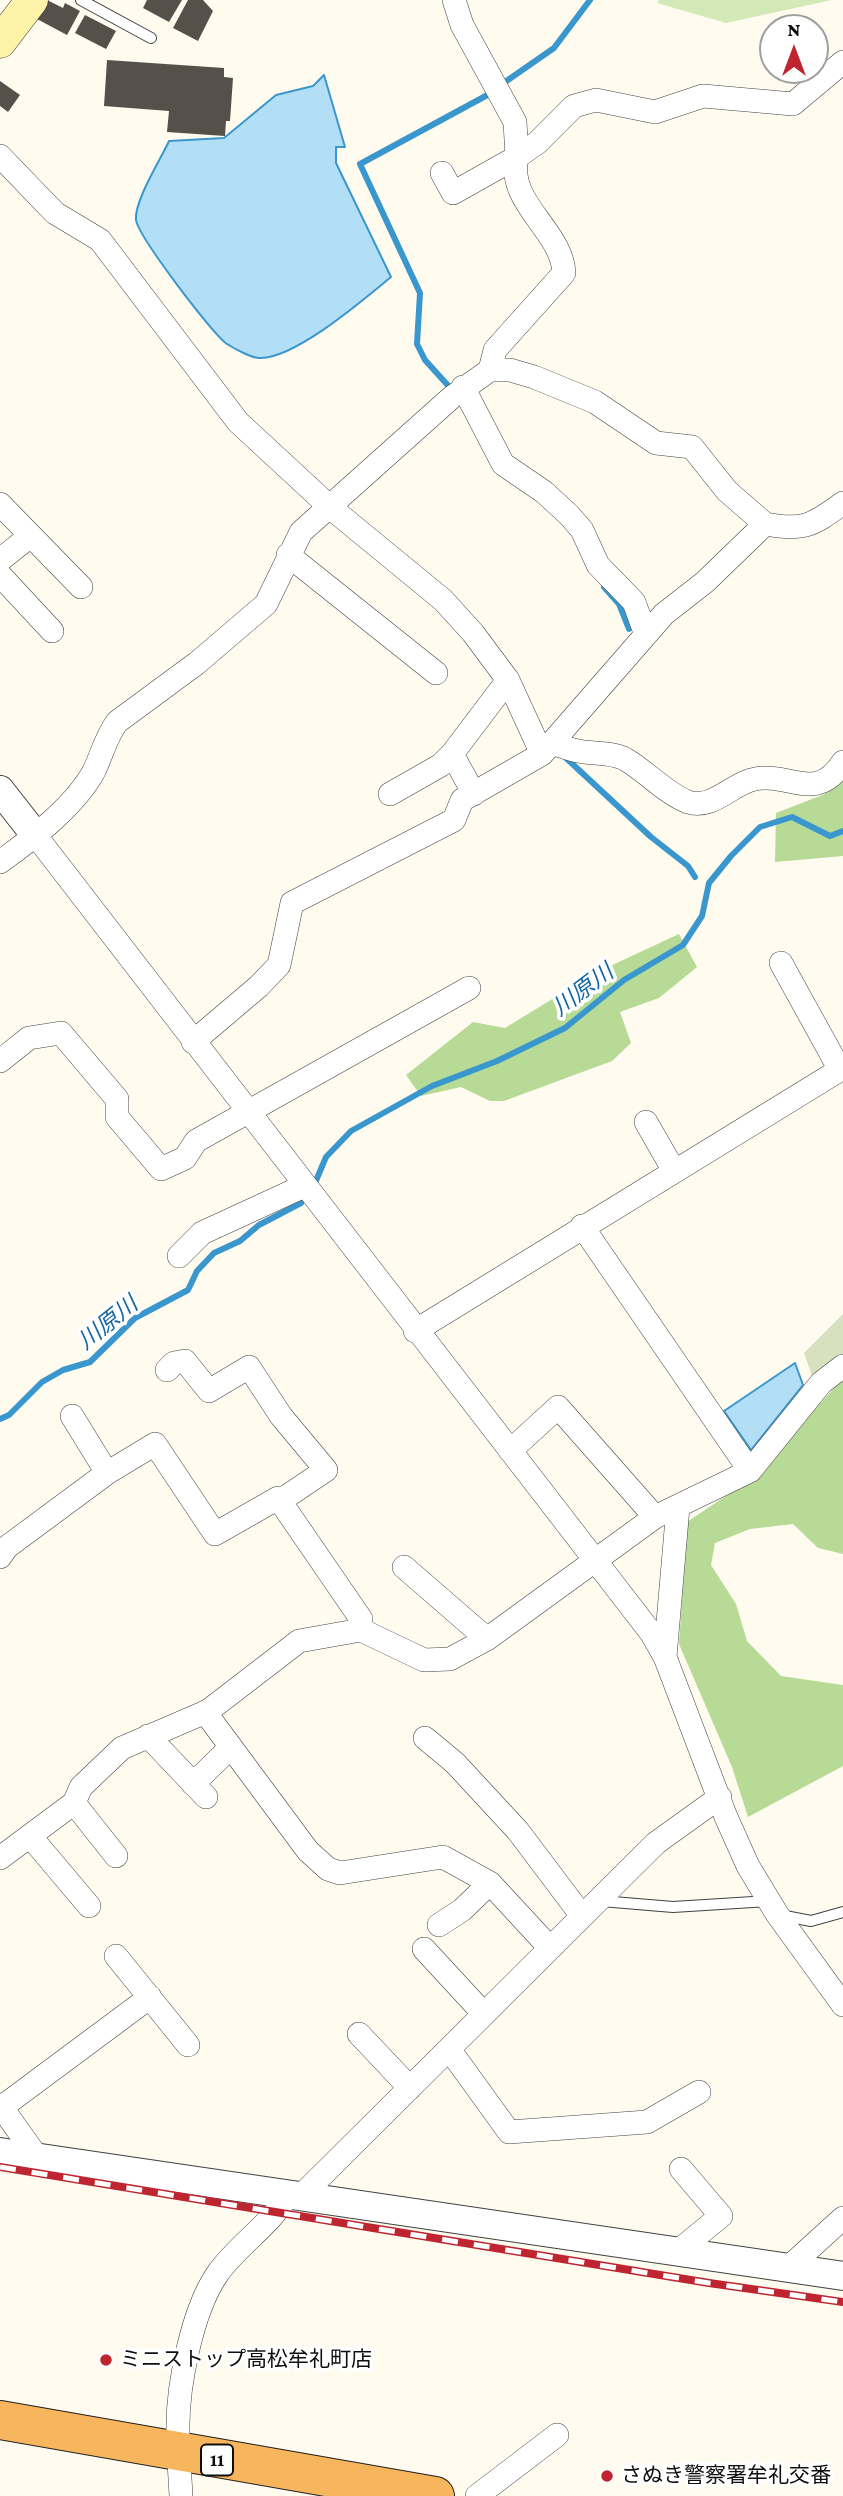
<!DOCTYPE html>
<meta charset="utf-8">
<style>
body{margin:0}
#map{position:relative;width:843px;height:2496px;overflow:hidden;background:#fffbef;font-family:"Crimson Pro",serif}
canvas{display:block}
.north{position:absolute;left:759px;top:14px;width:70px;height:70px;box-sizing:border-box;background:#fff;border:2px solid #9f9f9f;border-radius:50%;rotate:0deg;font-size:19px;font-weight:700;line-height:28px;text-align:center;color:#0e0e0e}
.north::after{content:'';display:block;margin:auto;width:24px;height:32px;background:#bf2530;clip-path:polygon(50% 0,100% 100%,50% 72%,0 100%)}
</style>
<div id="map">
<canvas width="843" height="2496"></canvas>
<div class="north">N</div>
</div>
<script>
const ctx = document.querySelector('canvas').getContext('2d');
ctx.lineJoin = 'round';
function paint(path, color) { ctx.fillStyle = color; ctx.fill(path, 'evenodd'); }
function strokePath(path, color, width, dash) { ctx.strokeStyle = color; ctx.lineWidth = width; ctx.lineCap = dash ? 'butt' : 'round'; ctx.setLineDash(dash || []); ctx.stroke(path); }
function drawText(font, color, halo, rows, align = 'center') {
  ctx.font = font + ' "Crimson Pro","Noto Sans JP",serif'; ctx.lineWidth = 7; ctx.setLineDash([]); ctx.textBaseline = 'middle'; ctx.strokeStyle = halo; ctx.fillStyle = color; for (const [text, x, y, turn = 0] of rows) {
    ctx.save(); ctx.translate(x, y); ctx.rotate((+turn || 0) * Math.PI / 180); ctx.textAlign = isNaN(turn) ? turn : align; if (halo) ctx.strokeText(text, 0, 0); ctx.fillText(text, 0, 0); ctx.restore();
  }
}
paint(new Path2D(`
 M659,0H832L726,23L657,3Z`), '#d3eab8');
paint(new Path2D(`
 M843,778V856L775,862L776,813L825,794Z
 M679,934L697,967L659,998L620,1012L631,1043L612,1061L504,1101H490L461,1087L421,1096L406,1075L473,1022L505,1028L593,974Z
 M843,1378V1554L818,1548L793,1524L750,1529L715,1543L711,1565L736,1604L747,1641L781,1676L843,1685V1766L748,1817L732,1767L679,1644L687,1522L754,1477Z`), '#b7da97');
paint(new Path2D(`
 M843,1314V1362L813,1379L804,1353Z`), '#d7e1c0');
const water = new Path2D(`
 M324,75L345,147H336V163L391,277C363,300 297,357 261,358C253,359 235,349 227,344C213,335 138,236 136,220C134,201 161,159 169,141L224,138L276,95L313,86Z
 M795,1363L803,1385L751,1450L724,1411Z`);
paint(water, '#b3dff6');
strokePath(water, '#3a97ce', 2);
strokePath(new Path2D(`
 M505,82L554,48L590,0
 M453,391L425,360L417,344L420,293L360,164L493,92
 M604,587L619,604L629,629
 M566,758L651,837L688,866L695,877
 M315,1183L326,1157L351,1131L432,1086L497,1061L565,1028L624,980L683,945L702,916L709,883L731,856L760,827L792,817L830,836L843,831
 M0,1419L9,1415L42,1382L63,1370L90,1362L135,1318L188,1290L197,1271L214,1253L240,1241L259,1225L301,1203`), '#3a97ce', 6);
paint(new Path2D(`
 M47,0L63,8L65,3L80,11L67,35L37,19Z
 M147,0H182L169,22L143,8Z
 M188,0H203L213,11L198,41L173,28Z
 M85,15L116,31L106,49L75,33Z
 M107,60L224,68V77L233,78L230,121H226L225,136L167,132L169,111L104,106Z
 M0,81L20,95L8,112L0,106Z`), '#574f4a');
const service = new Path2D(`
 M81,0L151,38
 M601,1901L673,1907L769,1901
 M780,1915L811,1921L843,1912`);
const minor = new Path2D(`
 M0,156L55,213L100,240L238,422L331,508L443,600L473,633L508,680L542,754
 M442,173L453,193L517,157L515,122L462,25L454,0
 M490,370L495,350L564,273C562,230 506,203 517,157L537,143L574,106L596,100L655,112L703,96L793,104L843,62
 M463,387L503,464L544,492L569,515L582,530L598,565L634,602L646,635
 M0,504L81,587
 M288,555L436,673
 M0,560L29,537
 M0,575L52,631
 M552,743C560,746 569,749 578,751C592,754 612,752 625,759C646,771 665,793 688,802C711,810 730,786 751,780C789,770 815,805 843,762
 M452,754L474,794
 M390,794L441,765L452,754L508,680
 M36,836L652,1634L665,1657L726,1817L748,1866L777,1914L843,2005
 M0,862C32,839 75,806 94,771C102,754 106,737 117,722L197,663L266,604L301,532L452,397L490,370H510L534,377L595,402L656,443L692,447L727,491L765,524
 M781,963L840,1070
 M193,1042L259,986L279,965L292,903L454,820L462,800L542,754L664,614L705,582L765,524C803,531 812,526 843,503
 M0,1061L29,1038L61,1033L117,1099V1117L161,1169L185,1158L196,1141L469,988
 M646,1122L674,1171
 M582,1226L750,1471
 M179,1256L202,1233L304,1186
 M415,1331L843,1068
 M167,1370L174,1363L185,1361L209,1391L249,1367L281,1416L326,1470L280,1501
 M72,1416L107,1473
 M510,1451L558,1407L655,1517
 M0,1557L7,1547L107,1473L155,1444L215,1534L278,1498L361,1619V1630
 M404,1567L487,1639
 M665,1657L678,1507
 M205,1712L308,1851L328,1869L340,1873L443,1857L490,1883L550,1948
 M148,1736L206,1797
 M425,1738L455,1763L518,1831L582,1916
 M193,1784L231,1747
 M74,1803L116,1856
 M30,1836L89,1906
 M0,1858L74,1803L81,1787L122,1748L208,1711L299,1641L361,1630L424,1660L450,1659L487,1639L655,1517L750,1471L821,1383L843,1366
 M439,1925L462,1910L490,1883
 M424,1949L484,2014
 M116,1956L188,2045
 M359,2034L410,2088
 M449,2049L509,2132L647,2122L699,2092
 M0,2105L37,2157
 M2,2107L150,1997
 M301,2196L656,1843L720,1797
 M677,2252L721,2216L681,2169
 M788,2268L843,2218
 M181,2496C180,2475 178,2453 178,2432C177,2387 192,2310 218,2273C238,2245 269,2226 289,2194
 M477,2496L557,2435`);
const tertiary = new Path2D(`
 M0,790L36,836
 M0,2152L843,2276`);
const secondary = new Path2D(`
 M0,42L32,0`);
const trunk = new Path2D(`
 M0,2420L435,2496`);
strokePath(service, '#414141', 12);
strokePath(minor, '#414141', 24);
strokePath(tertiary, '#414141', 30);
strokePath(secondary, '#303030', 33);
strokePath(trunk, '#1f1f1f', 40);
strokePath(service, '#fff', 10);
strokePath(minor, '#fff', 23);
strokePath(tertiary, '#fff', 28);
strokePath(secondary, '#fff3aa', 32);
strokePath(trunk, '#f7b65e', 38);
const rail = new Path2D(`
 M0,2167L709,2283L843,2302`);
strokePath(rail, '#bf2530', 8);
strokePath(rail, '#fff', 5, [16]);
for (const [x, y, r, color] of [
 [106,2360,7,"#bf2530"],
 [607,2476,7,"#bf2530"]
]) { const dot = new Path2D(); dot.arc(x, y, r, 0, 2 * Math.PI); ctx.fillStyle = color; ctx.fill(dot); strokePath(dot, '#fff', 2.5); }
for (const [x, y, w] of [
 [217,2460,32]
]) { const box = new Path2D(); box.roundRect(x - w / 2, y - 15.5, w, 31, 5); ctx.fillStyle = '#fff'; ctx.fill(box); strokePath(box, '#0e0e0e', 2); }
drawText('bold 19px', '#0e0e0e', null, [
 ["11",217,2460]
]);
drawText('21px', '#0e0e0e', '#fff', [
 ["ミニストップ高松牟礼町店",120,2360],
 ["さぬき警察署牟礼交番",621,2476]
], 'left');
drawText('italic 23px', '#1668a1', '#fff', [
 ["川原川",583,990,-37],
 ["川原川",108,1323,-39]
]);
</script>
